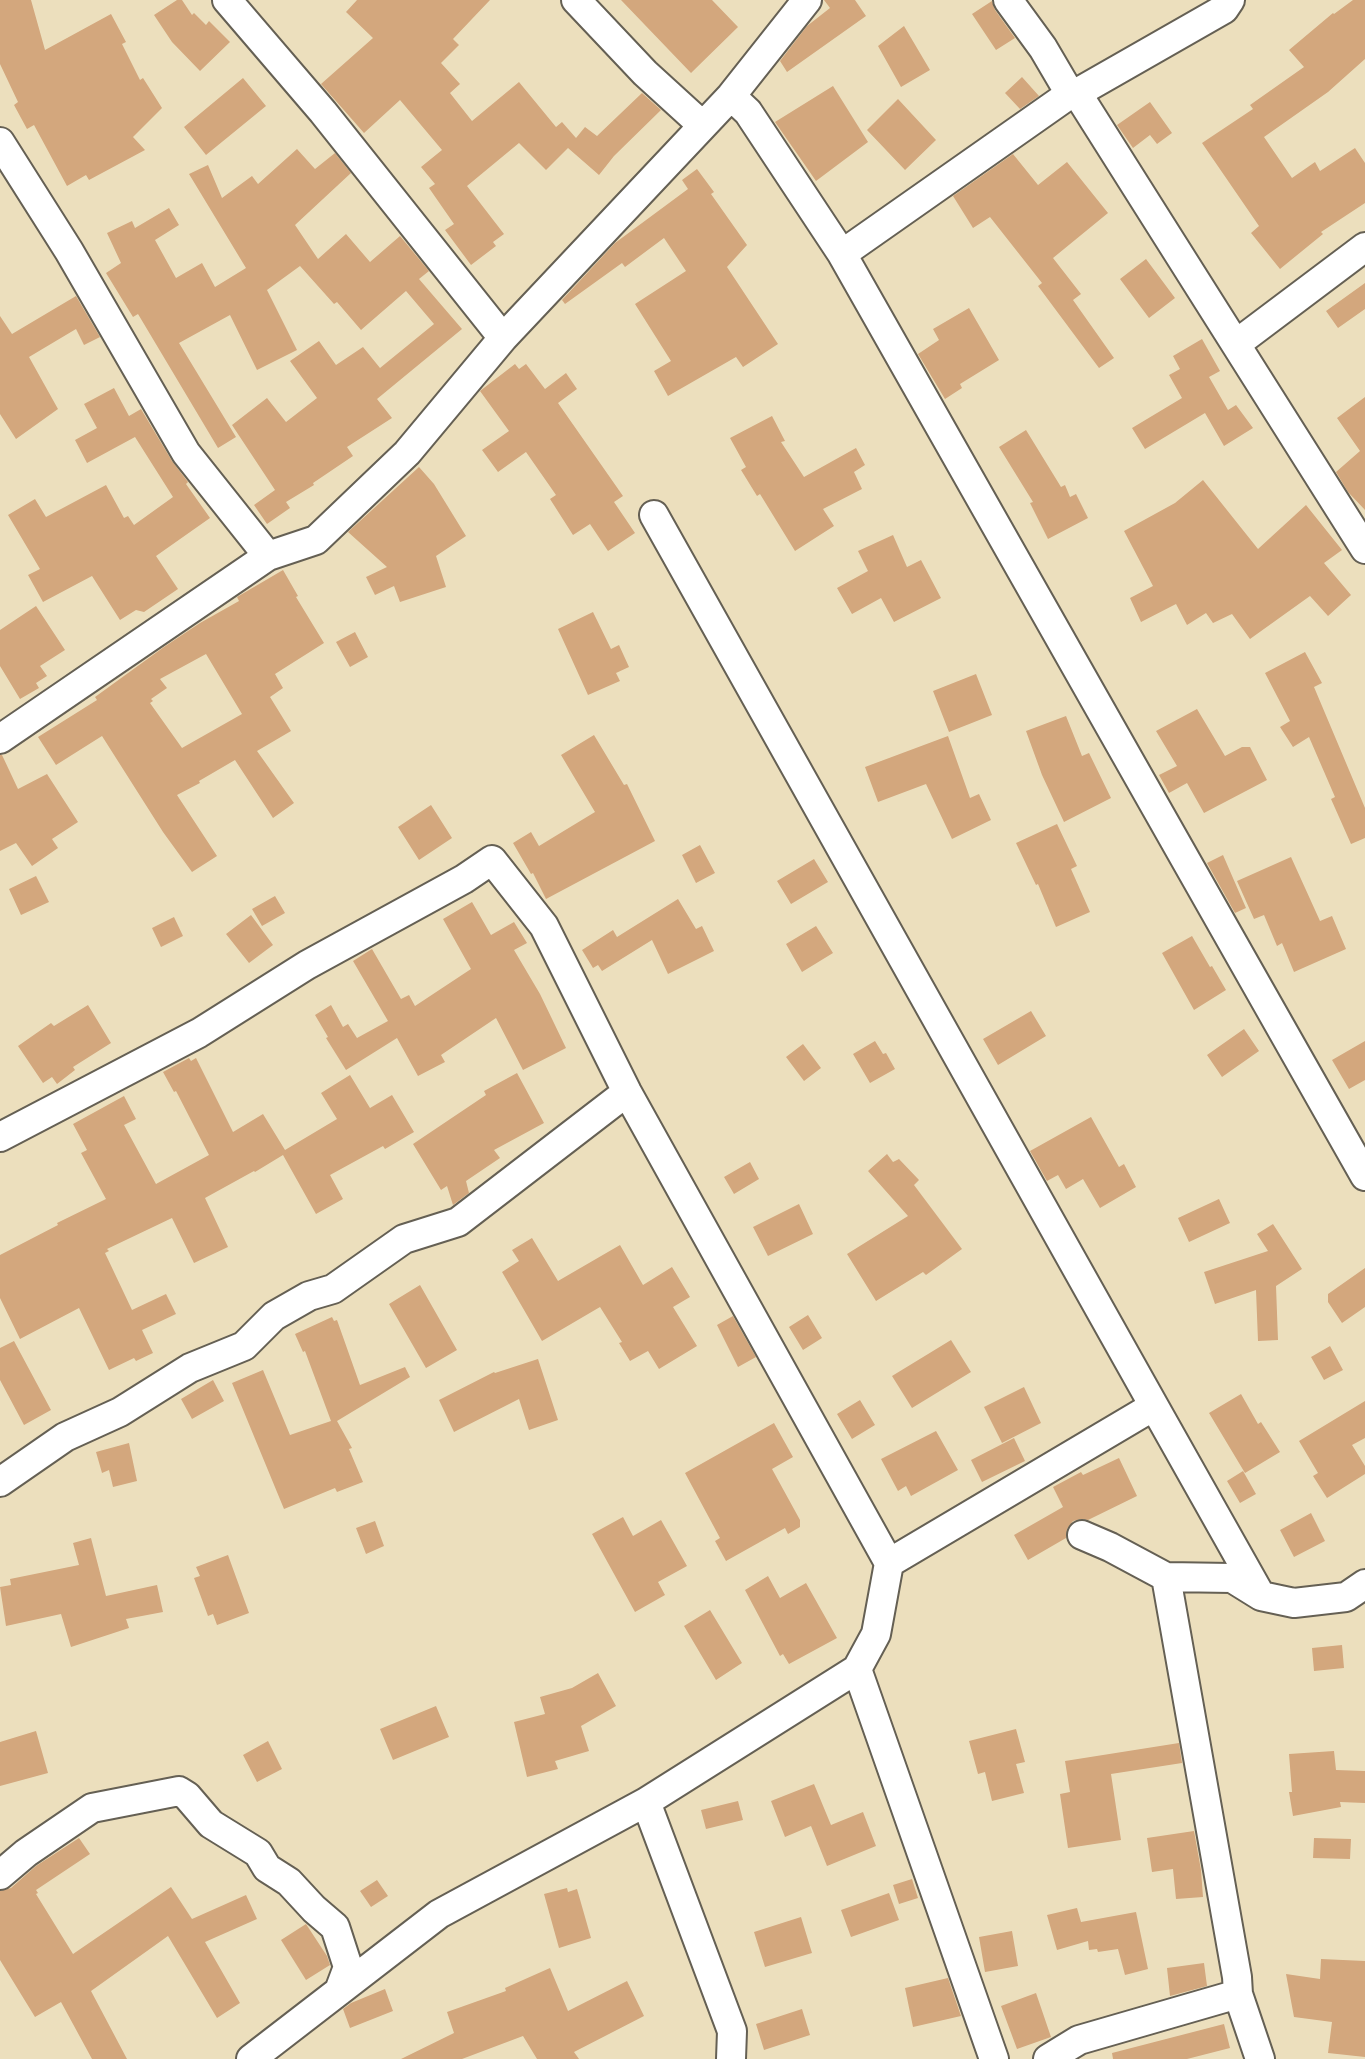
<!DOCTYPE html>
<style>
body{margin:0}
canvas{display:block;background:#ecdfbd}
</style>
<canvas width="1365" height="2059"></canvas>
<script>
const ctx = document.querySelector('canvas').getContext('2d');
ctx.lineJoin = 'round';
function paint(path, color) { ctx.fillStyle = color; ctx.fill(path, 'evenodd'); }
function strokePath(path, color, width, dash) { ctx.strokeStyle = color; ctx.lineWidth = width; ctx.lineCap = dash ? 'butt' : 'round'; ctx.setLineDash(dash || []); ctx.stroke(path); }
paint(new Path2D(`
 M0,0H31L45,50L111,14L126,42L122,44L140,80L143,78L162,108L133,137L145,150L89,180L86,175L67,186L34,125L27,129L14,105L18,102L0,64Z
 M177,0H182L192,15L194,13L206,25L209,21L230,42L200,71L172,42L154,15Z
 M357,0H490L453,39L459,45L441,63L460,84L450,93L472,121L519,82L556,127L562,122L576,138L585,127L597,136L642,93L661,110L614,156L599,175L568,148L546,170L519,143L467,186L504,234L493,242L496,246L471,265L445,230L454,224L429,188L435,184L421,167L442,150L400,100L364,133L321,84L373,38L346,12Z
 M621,0H712L738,27L691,73Z
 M824,0H855L866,16L787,72L780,61L807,26L830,8Z
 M1353,0H1365V59L1328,92L1264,137L1292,178L1315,162L1320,171L1355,148L1365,163V203L1321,232L1323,234L1280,269L1251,233L1259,226L1202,143L1253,109L1250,105L1304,67L1289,50L1333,13L1334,14Z
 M992,1L995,10L1015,38L996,50L972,14Z
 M904,26L930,70L901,87L878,46Z
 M1022,77L1039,96L1020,109L1005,93Z
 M243,78L266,106L206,155L184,127Z
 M833,86L868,142L816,181L775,122Z
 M898,99L936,140L905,170L867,130Z
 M1150,102L1172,133L1157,144L1150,135L1133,148L1117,125Z
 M297,149L315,169L335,153L351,173L295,225L318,259L346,234L370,262L400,236L429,271L419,279L462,329L377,399L392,418L347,447L353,456L313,483L314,485L286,502L290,508L267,524L254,505L275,490L232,425L267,398L286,422L317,398L290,361L319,341L336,365L363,347L380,368L434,324L406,291L361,330L337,302L334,304L300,266L267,290L297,350L257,370L230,315L179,343L236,437L218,448L138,314L133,317L106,273L121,263L107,233L132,221L135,228L169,208L179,225L155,240L176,278L202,263L215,287L246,268L189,174L208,165L222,198L252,176L258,184Z
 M1013,154L1038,185L1067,162L1108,213L1053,258L1081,294L1073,300L1114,358L1099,368L1038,286L1042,283L990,217L973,228L953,196Z
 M697,169L714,192L711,194L747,245L727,267L778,344L743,367L736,357L668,396L654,371L671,361L635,304L686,271L664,238L625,267L622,263L565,304L562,300L615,243L688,189L682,180Z
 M1146,259L1175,298L1149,318L1120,279Z
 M1365,283V309L1338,328L1326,311Z
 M76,296L100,337L84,345L76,329L29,357L58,409L16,439L0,414V316L12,334Z
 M969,308L999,360L960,384L962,388L945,399L918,354L939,340L933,329Z
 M1202,339L1220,371L1209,377L1228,410L1236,405L1253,428L1224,446L1205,413L1145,449L1132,428L1182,398L1169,375L1180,369L1173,356Z
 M515,364L519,369L526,364L545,389L566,373L577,389L558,403L623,496L614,502L635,533L608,551L590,524L573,535L550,499L556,495L526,452L498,472L482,450L509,431L480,391Z
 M114,388L129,416L141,409L172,461L188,482L186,484L210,518L156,556L178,589L144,612L136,610L120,620L92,576L43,602L28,575L40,569L8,515L35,499L46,517L106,485L124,518L128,516L134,525L173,497L135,437L87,463L75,440L97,428L84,404Z
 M1365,397V510L1348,492L1336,472L1360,451L1337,418Z
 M772,416L785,441L781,442L804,477L856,448L865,465L854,472L862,489L823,509L834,526L795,551L760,494L757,496L741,470L746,467L730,438Z
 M1026,430L1061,487L1065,485L1070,497L1076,494L1088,518L1048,539L1030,503L1033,502L999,447Z
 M419,467L434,484L466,536L436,556L446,587L400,602L394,586L375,595L366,577L387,567L348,532Z
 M1203,480L1258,549L1306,505L1342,550L1324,563L1351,595L1328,616L1310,596L1250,639L1232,614L1213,623L1206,613L1187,625L1176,604L1141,622L1130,598L1153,586L1124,531L1175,503Z
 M893,535L907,567L921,560L941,598L894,622L881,598L852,614L837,588L868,571L858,551Z
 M283,570L298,596L296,597L324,643L275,674L283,688L270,697L291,731L257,751L294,803L273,818L235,760L199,781L200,783L177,795L217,856L192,872L163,832L102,736L56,765L38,737L97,700L95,697L164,647L200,623L239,601L237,597ZM206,654L242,714L182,748L150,703L153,701L151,699L167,688L160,679Z
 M36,606L65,650L40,666L47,676L36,683L39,688L20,699L0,666V630Z
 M593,612L611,649L619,645L629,667L616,673L620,681L588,695L558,629Z
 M355,632L368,657L350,667L336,642Z
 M1305,652L1322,683L1314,687L1365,808V838L1351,844L1331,799L1335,797L1309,737L1293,747L1280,727L1290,721L1265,673Z
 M976,674L992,715L949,732L933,691Z
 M1197,709L1225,756L1242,747H1250L1267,780L1204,813L1187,783L1169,793L1159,775L1177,766L1156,731Z
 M1066,716L1082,756L1089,753L1111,798L1064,822L1042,775L1026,731Z
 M594,735L624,785L627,784L655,841L546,899L533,873L531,874L513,843L531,832L539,846L595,812L561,755Z
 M948,736L970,798L979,794L991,820L952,839L926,784L878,802L865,767Z
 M0,755H2L18,789L47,774L78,822L52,839L58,848L32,866L16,843L0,851Z
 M431,805L452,838L419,860L398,827Z
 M1057,824L1077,866L1071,869L1090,912L1056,927L1038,884L1036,885L1016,843Z
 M700,845L715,873L696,883L682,855Z
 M1223,855L1246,908L1235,913L1207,863Z
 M1291,857L1320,921L1332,916L1346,949L1294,972L1282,943L1277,946L1264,915L1254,919L1237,881Z
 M814,859L828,882L791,904L777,881Z
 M36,876L49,902L21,915L9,889Z
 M275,896L285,913L262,926L252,909Z
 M678,899L696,929L702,926L714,951L668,974L652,940L602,971L598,965L593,968L582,950L613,930L617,937Z
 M472,902L491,935L514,922L527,943L514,950L540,994L566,1048L523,1070L496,1018L441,1055L445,1062L418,1076L397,1038L346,1070L326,1038L328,1037L315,1015L331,1005L343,1027L348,1024L357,1038L388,1021L353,961L372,949L401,999L409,995L415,1006L471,969L443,919Z
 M251,915L273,945L249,963L226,934Z
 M174,917L183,936L161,947L152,928Z
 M816,926L833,953L802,972L786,944Z
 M1192,936L1210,967L1212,966L1226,990L1194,1010L1162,953Z
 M88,1005L111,1043L73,1067L75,1070L57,1084L52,1077L43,1083L18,1046L51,1023L54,1026Z
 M1031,1011L1046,1036L998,1065L983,1039Z
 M1244,1029L1259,1051L1222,1077L1207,1055Z
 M875,1041L883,1054L886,1053L895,1069L870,1083L853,1054Z
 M1365,1041V1080L1349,1089L1332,1060Z
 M803,1044L821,1068L804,1081L786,1057Z
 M189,1058L191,1061L196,1058L233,1132L263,1114L285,1150L337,1119L321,1093L350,1075L370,1108L392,1095L414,1132L385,1149L383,1146L330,1175L343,1199L316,1214L283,1155L255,1172L254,1171L205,1198L228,1247L194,1263L172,1218L107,1249L109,1251L105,1253L132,1310L166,1294L176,1314L142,1330L153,1353L136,1361L134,1358L109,1370L79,1308L20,1339L0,1298V1255L58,1225L57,1223L106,1199L81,1153L87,1150L73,1124L124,1096L136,1119L124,1125L156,1184L209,1155L176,1091L174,1092L163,1072Z
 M517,1073L544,1123L494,1150L500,1158L466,1181L469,1193L453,1205L447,1186L441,1190L413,1144L486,1095L484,1091Z
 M1091,1117L1119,1167L1124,1164L1136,1187L1100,1208L1083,1179L1066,1189L1058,1175L1047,1181L1030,1151Z
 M887,1154L893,1162L899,1159L919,1180L914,1185L962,1249L926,1275L923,1272L876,1301L847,1254L908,1216L868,1171Z
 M750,1162L759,1179L734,1194L724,1177Z
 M1219,1199L1230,1223L1189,1242L1178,1218Z
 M799,1204L813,1234L768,1256L753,1227Z
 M1273,1224L1302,1269L1276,1286L1278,1340L1258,1341L1256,1290L1215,1304L1204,1272L1268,1251L1257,1234Z
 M532,1238L558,1281L620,1245L643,1285L672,1267L690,1297L673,1307L697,1346L659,1369L648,1351L630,1361L619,1343L622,1342L600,1307L542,1341L502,1272L519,1261L512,1250Z
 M1365,1268V1307L1342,1323L1328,1302V1294Z
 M420,1285L457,1350L426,1368L389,1304Z
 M808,1315L822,1338L803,1350L789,1327Z
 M733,1316L756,1357L738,1367L717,1325Z
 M332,1317L334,1321L337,1320L360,1385L405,1367L410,1377L337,1421L352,1448L349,1449L363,1482L337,1492L335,1488L284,1509L232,1383L263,1370L290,1435L331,1421L305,1351L303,1352L295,1334Z
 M951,1340L971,1372L912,1408L892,1376Z
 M14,1341L51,1410L24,1425L0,1380V1348Z
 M1330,1346L1343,1370L1324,1380L1311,1357Z
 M538,1359L558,1420L529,1430L519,1399L454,1432L439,1400L494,1372L495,1373Z
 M213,1380L224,1401L192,1419L181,1399Z
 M1024,1387L1041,1423L1002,1443L984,1407Z
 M1241,1394L1258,1424L1261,1422L1280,1452L1245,1473L1209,1413Z
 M860,1400L875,1425L852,1439L837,1414Z
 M1365,1401V1438L1352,1445L1365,1466V1474L1327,1498L1313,1476L1318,1473L1299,1441Z
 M774,1423L793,1457L772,1469L800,1520V1527L788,1534L785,1528L726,1561L715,1541L720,1538L685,1473Z
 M936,1431L958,1470L911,1496L906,1486L898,1491L881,1459Z
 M1014,1438L1025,1461L982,1482L971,1460Z
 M129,1443L137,1481L113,1487L109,1470L102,1473L96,1452Z
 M1119,1458L1137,1496L1088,1520L1081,1519L1073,1521L1067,1529L1066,1538L1028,1560L1014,1535L1063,1507L1053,1487L1081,1472L1083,1475Z
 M1243,1471L1256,1494L1240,1503L1227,1481Z
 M1311,1513L1325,1541L1294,1557L1280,1530Z
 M623,1517L633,1536L661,1520L687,1566L658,1582L665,1595L635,1612L592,1534Z
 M375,1521L384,1546L366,1554L356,1528Z
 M91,1538L106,1596L157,1585L163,1612L126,1619L129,1628L71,1647L61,1614L6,1626L0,1587L11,1585L10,1579L79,1565L73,1543Z
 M228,1555L249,1613L217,1625L213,1614L208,1616L194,1578L200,1576L196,1567Z
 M768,1576L780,1598L806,1583L837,1638L789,1664L783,1654L780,1656L745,1590Z
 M710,1610L742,1663L716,1680L684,1626Z
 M1342,1645L1344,1668L1314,1671L1312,1648Z
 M598,1673L616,1706L581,1726L589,1751L555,1761L558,1769L527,1777L514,1722L545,1714L540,1697L572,1688Z
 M436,1706L449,1737L393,1760L380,1729Z
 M1016,1729L1025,1762L1016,1764L1024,1793L992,1801L985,1772L978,1774L969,1741Z
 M36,1731L48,1773L0,1786V1742Z
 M268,1741L282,1769L257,1782L243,1755Z
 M1179,1743L1182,1763L1111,1774L1121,1840L1068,1848L1060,1794L1070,1792L1065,1761Z
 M1334,1751L1336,1770L1365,1771V1803L1340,1802L1341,1807L1293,1816L1289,1792H1292L1289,1754Z
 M814,1784L831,1825L863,1812L876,1846L827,1866L811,1826L785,1837L771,1801Z
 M738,1801L743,1820L706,1829L701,1810Z
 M1194,1831L1201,1870L1203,1897L1176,1899L1173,1869L1152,1872L1147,1838Z
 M79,1838L90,1854L36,1890L38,1893L36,1894L73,1954L171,1887L192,1919L246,1895L257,1919L205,1942L240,2003L217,2018L168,1936L91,1991L127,2059H92L61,2002L35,2017L0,1960V1891L11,1888L36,1866Z
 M1314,1838L1351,1839L1350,1859L1313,1858Z
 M912,1879L918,1898L899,1904L893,1885Z
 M377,1880L388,1896L371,1907L360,1891Z
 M567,1888L568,1892L577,1889L591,1938L559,1948L544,1894Z
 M889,1893L899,1920L851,1937L841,1910Z
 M1077,1908L1081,1922L1136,1912L1148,1969L1125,1975L1118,1949L1098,1952L1097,1949L1089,1950L1088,1941L1057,1950L1047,1915Z
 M801,1917L812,1953L765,1967L754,1932Z
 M306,1924L327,1956L330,1965L306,1980L281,1940Z
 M1012,1931L1018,1966L985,1972L979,1937Z
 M1321,1959L1365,1961V2057L1328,2053L1332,2022L1294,2017L1286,1974L1320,1979Z
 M1204,1963L1207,1986L1170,1996L1167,1968Z
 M550,1968L568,2011L627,1981L644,2016L574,2052L579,2059H537L523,2036L462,2059H401L454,2033L447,2012L506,1991L505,1988Z
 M948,1978L961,2016L913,2027L905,1988Z
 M385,1989L393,2011L350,2028L343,2009L351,2003Z
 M1036,1993L1051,2037L1017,2049L1001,2006Z
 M802,2009L810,2035L764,2050L756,2024Z
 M1224,2024L1230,2048L1187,2059H1113L1112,2053Z`), '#d3a77d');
const street = new Path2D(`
 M227,0L323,112L503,338
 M576,0L645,73L702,125
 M1008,0L1043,48L1070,94L1077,93L1365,549
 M1077,93L1224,9L1230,0
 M731,96L748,112L842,254L1365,1176
 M0,142L69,251L186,453L268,556
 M842,254L1070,94
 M1236,344L1365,247
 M654,515L1154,1406L889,1563
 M0,739L268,556L316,540L407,453L503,338L731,96L807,0
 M0,1137L199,1033L307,965L464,879L492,860L544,926L627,1092L889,1563L876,1634L857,1669L994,2059
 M1154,1406L1261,1596L1294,1603L1346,1597L1365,1584
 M0,1482L65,1437L120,1412L190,1368L244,1346L274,1316L309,1296L333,1289L404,1239L458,1222L627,1092
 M1082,1535L1110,1547L1166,1577L1232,1578L1261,1596
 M1166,1577L1237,1977L1238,1994L1260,2059
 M646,1802L732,2031L731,2059
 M0,1875L26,1853L92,1808L179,1791L187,1796L211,1824L258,1853L267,1868L289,1882L314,1909L335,1927L348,1967L339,1991
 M251,2059L439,1914L646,1802L857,1669
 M1048,2059L1079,2040L1238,1994`);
strokePath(street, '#656054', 32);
strokePath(street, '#fff', 28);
</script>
